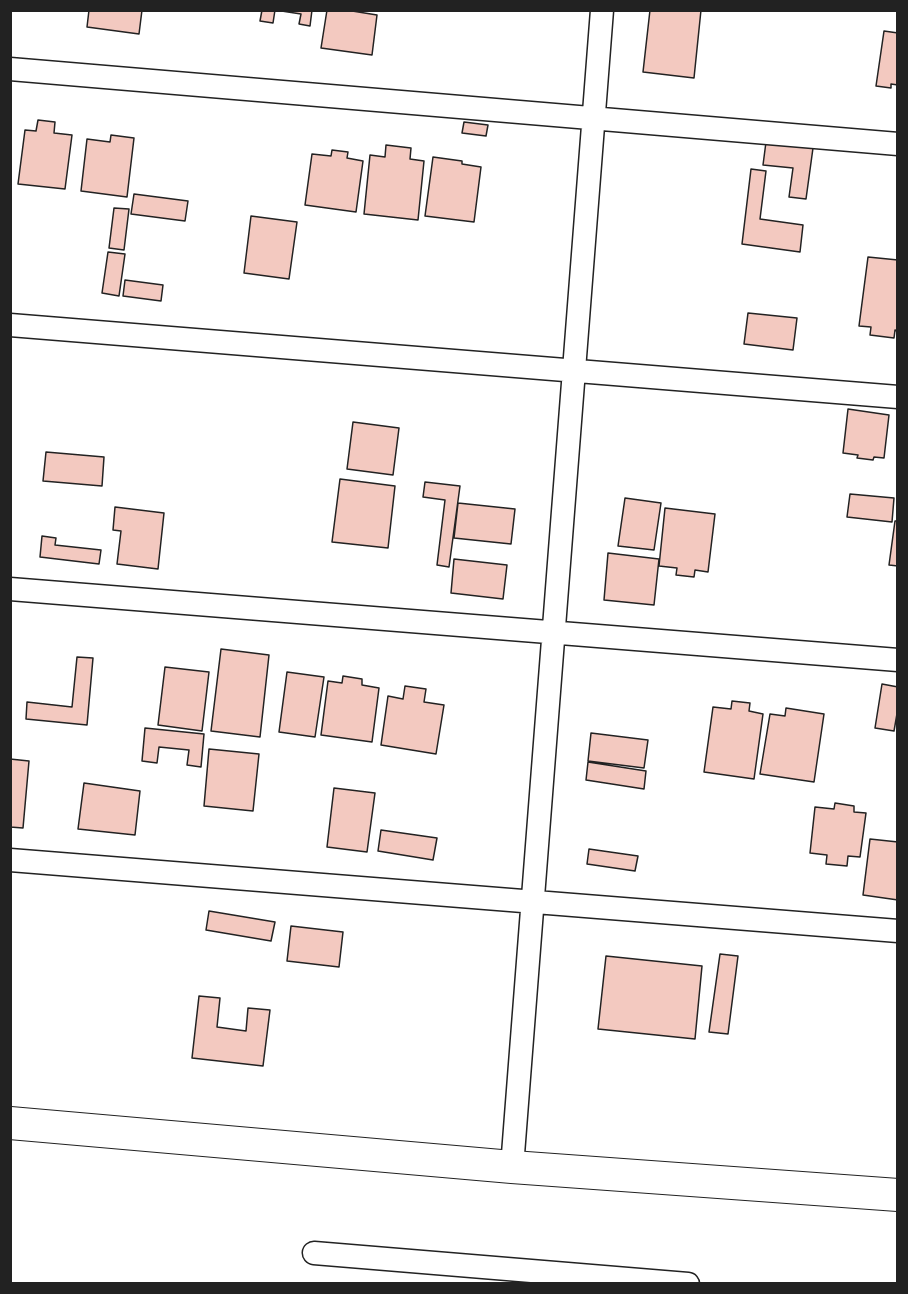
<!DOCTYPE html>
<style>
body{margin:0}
#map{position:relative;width:908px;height:1294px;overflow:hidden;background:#fff;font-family:"Nunito Sans",sans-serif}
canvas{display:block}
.frame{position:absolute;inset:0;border:12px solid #222;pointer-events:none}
</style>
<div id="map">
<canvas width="908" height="1294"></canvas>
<div class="frame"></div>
</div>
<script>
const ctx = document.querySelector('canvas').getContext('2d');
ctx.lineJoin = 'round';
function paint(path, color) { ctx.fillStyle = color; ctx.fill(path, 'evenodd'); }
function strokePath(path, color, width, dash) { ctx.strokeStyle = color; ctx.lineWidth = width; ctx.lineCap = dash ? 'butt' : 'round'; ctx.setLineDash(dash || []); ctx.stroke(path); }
const building = new Path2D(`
 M89,10H142L139,34L87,27Z
 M262,10H275L273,23L260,21Z
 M275,10H312L310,26L299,24L301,14Z
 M327,10H346L377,15L372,55L321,48Z
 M650,10H701L694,78L643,72Z
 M884,31L898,33V85L891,84V88L876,86Z
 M38,120L55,122L54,133L72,135L65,189L18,184L25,130L36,131Z
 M464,122L488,125L486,136L462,133Z
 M111,135L134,138L127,197L81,191L87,139L110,142Z
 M766,142L813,148L806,199L789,197L793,168L763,165Z
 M386,145L411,148L410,159L424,161L418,220L364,214L370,155L385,157Z
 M332,150L348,152L347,158L363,161L356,212L305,205L312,154L331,156Z
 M433,157L462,161V164L481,167L474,222L425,216Z
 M751,169L766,171L760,219L803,225L800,252L742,244Z
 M134,194L188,201L185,221L131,214Z
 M114,208L129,209L124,250L109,248Z
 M251,216L297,222L289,279L244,273Z
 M108,252L125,254L119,296L102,293Z
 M868,257L898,260V331L895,330L894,338L870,335L871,327L859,326Z
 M125,280L163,285L161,301L123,296Z
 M748,313L797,318L793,350L744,344Z
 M848,409L889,415L884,458L874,457L873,460L857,458L858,455L843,453Z
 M353,422L399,428L393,475L347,469Z
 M46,452L104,457L102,486L43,481Z
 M340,479L395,486L388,548L332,542Z
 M425,482L460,486L449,567L437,565L445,500L423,497Z
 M850,494L894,498L892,522L847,517Z
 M625,498L661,503L654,550L618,546Z
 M458,503L515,509L511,544L454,538Z
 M115,507L164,513L158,569L117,564L121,531L113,530Z
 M665,508L715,514L708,572L695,570L694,577L676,575L677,568L659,566Z
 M895,521H898V566L889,565Z
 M42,536L56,538L55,545L101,550L99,564L40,557Z
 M608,553L659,559L654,605L604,600Z
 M454,559L507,565L503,599L451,593Z
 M221,649L269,655L260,737L211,731Z
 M77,657L93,658L87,725L26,719L27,702L72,707Z
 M165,667L209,672L202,731L158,725Z
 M287,672L324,677L315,737L279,732Z
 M343,676L362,679V685L379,688L372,742L321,735L328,681L342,683Z
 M882,684L898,687V708L894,731L875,728Z
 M405,686L426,689L424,702L444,705L436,754L381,745L388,696L403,699Z
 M732,701L750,703L749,711L763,714L754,779L704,772L713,707L731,709Z
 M786,708L824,714L814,782L760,774L770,714L785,716Z
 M145,728L204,734L201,767L187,765L189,750L159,747L157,763L142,761Z
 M591,733L648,740L644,768L588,761Z
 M209,749L259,754L253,811L204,806Z
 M10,759L29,761L23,828L10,827Z
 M588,762L646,771L644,789L586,780Z
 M84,783L140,791L135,835L78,829Z
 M334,788L375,793L367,852L327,847Z
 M835,803L854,806V812L866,813L860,857L848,856L847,866L826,864L827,855L810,853L815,807L834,809Z
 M381,830L437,838L433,860L378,851Z
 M870,839L898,842V900L863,895Z
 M589,849L638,856L635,871L587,864Z
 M209,911L275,922L271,941L206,930Z
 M291,926L343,932L339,967L287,961Z
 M720,954L738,956L728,1034L709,1032Z
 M606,956L702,966L695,1039L598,1029Z
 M199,996L220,998L217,1027L246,1031L248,1008L270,1010L263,1066L192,1058Z`);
paint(building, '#f3c9c0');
strokePath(building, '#222', 1.5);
const minor = new Path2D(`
 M10,69L898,144
 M10,325L898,397
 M10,589L898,660
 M10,860L898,931
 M512,1167L602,10
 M314,1253L688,1284`);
const secondary = new Path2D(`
 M10,1123L512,1167L898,1195`);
strokePath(minor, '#222', 25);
strokePath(secondary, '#222', 34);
strokePath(minor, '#fff', 22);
strokePath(secondary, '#fff', 32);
</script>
